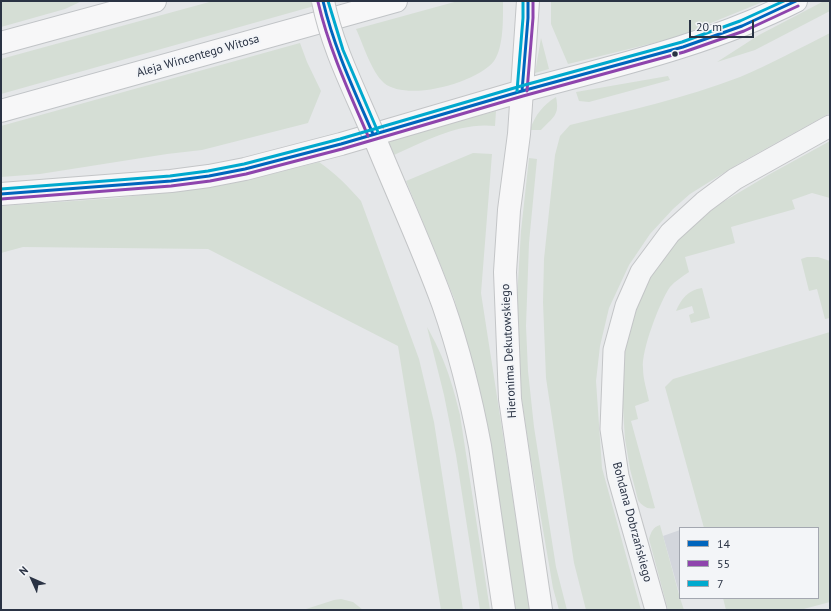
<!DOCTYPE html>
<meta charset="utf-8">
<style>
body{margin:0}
#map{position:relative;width:831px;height:611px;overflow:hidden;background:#e5e7e9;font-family:"PT Sans",sans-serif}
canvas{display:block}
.frame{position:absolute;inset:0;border:2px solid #2a3344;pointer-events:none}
.legend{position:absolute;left:679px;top:527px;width:140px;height:72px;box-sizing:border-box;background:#f3f5f8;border:1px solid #a3a7b0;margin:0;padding:5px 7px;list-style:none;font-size:12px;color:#2a3344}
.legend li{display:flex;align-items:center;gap:8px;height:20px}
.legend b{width:20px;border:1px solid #a3a7b0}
.north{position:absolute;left:12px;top:559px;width:40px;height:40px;-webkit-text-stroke:3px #f3f5f8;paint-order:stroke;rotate:315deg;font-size:11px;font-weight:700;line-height:16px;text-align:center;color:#2a3344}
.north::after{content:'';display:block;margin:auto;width:14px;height:18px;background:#2a3344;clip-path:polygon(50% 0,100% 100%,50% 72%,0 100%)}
.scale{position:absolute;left:689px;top:20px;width:65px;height:18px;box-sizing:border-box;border:2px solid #2a3344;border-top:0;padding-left:5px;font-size:12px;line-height:14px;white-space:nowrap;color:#2a3344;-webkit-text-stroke:3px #f3f5f8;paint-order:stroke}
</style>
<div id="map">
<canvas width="831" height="611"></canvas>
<div class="frame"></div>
<ul class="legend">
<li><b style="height:5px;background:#0065bd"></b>14</li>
<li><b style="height:5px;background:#8e44ad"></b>55</li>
<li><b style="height:5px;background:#00a9ce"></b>7</li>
</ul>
<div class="north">N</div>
<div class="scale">20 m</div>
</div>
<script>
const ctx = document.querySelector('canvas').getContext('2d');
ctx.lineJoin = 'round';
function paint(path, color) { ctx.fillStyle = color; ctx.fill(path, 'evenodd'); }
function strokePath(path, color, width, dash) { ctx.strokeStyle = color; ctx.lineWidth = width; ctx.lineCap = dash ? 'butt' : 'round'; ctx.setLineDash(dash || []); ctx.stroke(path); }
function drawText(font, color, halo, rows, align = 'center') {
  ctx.font = font + ' "PT Sans",sans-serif'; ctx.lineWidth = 4; ctx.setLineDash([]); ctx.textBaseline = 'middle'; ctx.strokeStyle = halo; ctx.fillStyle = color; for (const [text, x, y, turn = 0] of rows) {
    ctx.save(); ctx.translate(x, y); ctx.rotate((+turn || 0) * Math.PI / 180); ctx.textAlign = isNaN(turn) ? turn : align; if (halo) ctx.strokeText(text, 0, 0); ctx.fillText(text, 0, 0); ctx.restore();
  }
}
paint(new Path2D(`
 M680,530V596L663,536Z`), '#d3d6dc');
paint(new Path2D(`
 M1,1H82L65,9L1,27Z
 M213,1H332L1,94V59Z
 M458,1H503C503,17 504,47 494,61C477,83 407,102 384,83C371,71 364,46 356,29Z
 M551,1H765L674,38L568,64L551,24Z
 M824,1H830V11L755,50L717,62L759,35Z
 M830,33V113L738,164L690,194L673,209L650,234L629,265L609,308L600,346L596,381L602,468L641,610H586L574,563L546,378L543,302L544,259L555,155L560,136L570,125C627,111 685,98 740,77C771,64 800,48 830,33Z
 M541,38L549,69L535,73Z
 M300,43L307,62L321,91L308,123L202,150L167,154L40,174L1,177V126Z
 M668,76L670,80L589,102L579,101L576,92Z
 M556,97C560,116 553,117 541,130H530C535,115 543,105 556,97Z
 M496,111L495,126C459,122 426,141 394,155L388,140Z
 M830,141V198L812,193L792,200L795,209L731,227L735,243L685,257L689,272C682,277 675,281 670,287C660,301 641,351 643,368C643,379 647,391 649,401L635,406L638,419L631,421L655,508C648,510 642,506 638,500L630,469L625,439L621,379L628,323L648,282L658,265L682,235L718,205L770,174Z
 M473,153L492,154L481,293L530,610H514L475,374L454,298L406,181Z
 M529,158L537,159L529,243L526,326L528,371L534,427L556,567L567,610H559L553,588L530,454L521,393L517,298L521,231Z
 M319,162C335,173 348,186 361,201L419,359L434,422L463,610H441L398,346L208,249L23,247L1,253V206L116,198L217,186L248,180Z
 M807,257H818L830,261V318L825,319L817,289L809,291L801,259Z
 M702,288L710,318L691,323L689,315L694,313L692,306L676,311C681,299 688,290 702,288Z
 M427,327C444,357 452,381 460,415L490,610H480L456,455L444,395Z
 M830,332V602L800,610H726L723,598H818V528H704L665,387L673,379Z
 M660,525L680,598L684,610H668L649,539C651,532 653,527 660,525Z
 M341,599L353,602L363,610H303L334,600Z`), '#d5ded5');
const street = new Path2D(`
 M656,610L618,476L611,429L614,350L626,306L641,272L670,233L704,202L735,179L830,126`);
const secondary = new Path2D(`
 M528,1L519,134L509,210L505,272L510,399L541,610
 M373,134C396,191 422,246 443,304C459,350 471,398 480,446L504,610
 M1,194L171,181L209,176L245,169L341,144L522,91`);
const primary = new Path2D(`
 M1,43L155,1
 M522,91C615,66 709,45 796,1
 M1,111L396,1`);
strokePath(street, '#c3c5c7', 23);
strokePath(secondary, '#c3c5c7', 24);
strokePath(primary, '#c1c4c7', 24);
strokePath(street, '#f4f5f6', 21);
strokePath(secondary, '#f7f7f8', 22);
strokePath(primary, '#f7f7f8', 22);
const secondaryBridge = new Path2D(`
 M323,1C332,47 355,91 373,134`);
strokePath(secondaryBridge, '#c3c5c7', 24, []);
strokePath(secondaryBridge, '#f7f7f8', 22);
strokePath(new Path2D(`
 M323,1C334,48 354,90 373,134
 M522,91L528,18V1
 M1,194L171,181L209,176L245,169L341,144L522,91L683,47L742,26L796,1`), '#0065bd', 3);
strokePath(new Path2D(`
 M318,2C329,49 349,92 368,136
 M527,91L533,18V1
 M1,199L171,186L210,181L246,174L342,149L523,96L684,52L744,31L798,6`), '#8e44ad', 3);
strokePath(new Path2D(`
 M328,1L343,50L378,132
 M517,91L523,18V1
 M1,189L170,176L208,171L244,164L340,139L521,86L682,42L740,21L784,1`), '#00a9ce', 3);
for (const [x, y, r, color] of [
 [675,54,3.5,"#2a3344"]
]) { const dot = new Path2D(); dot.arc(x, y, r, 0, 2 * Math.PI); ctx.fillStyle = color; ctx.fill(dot); strokePath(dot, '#f3f5f8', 1.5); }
drawText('12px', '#2a3344', '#f3f5f8', [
 ["Aleja Wincentego Witosa",198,56,-16],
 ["Hieronima Dekutowskiego",509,351,-93],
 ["Bohdana Dobrzańskiego",632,522,75]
]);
</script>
